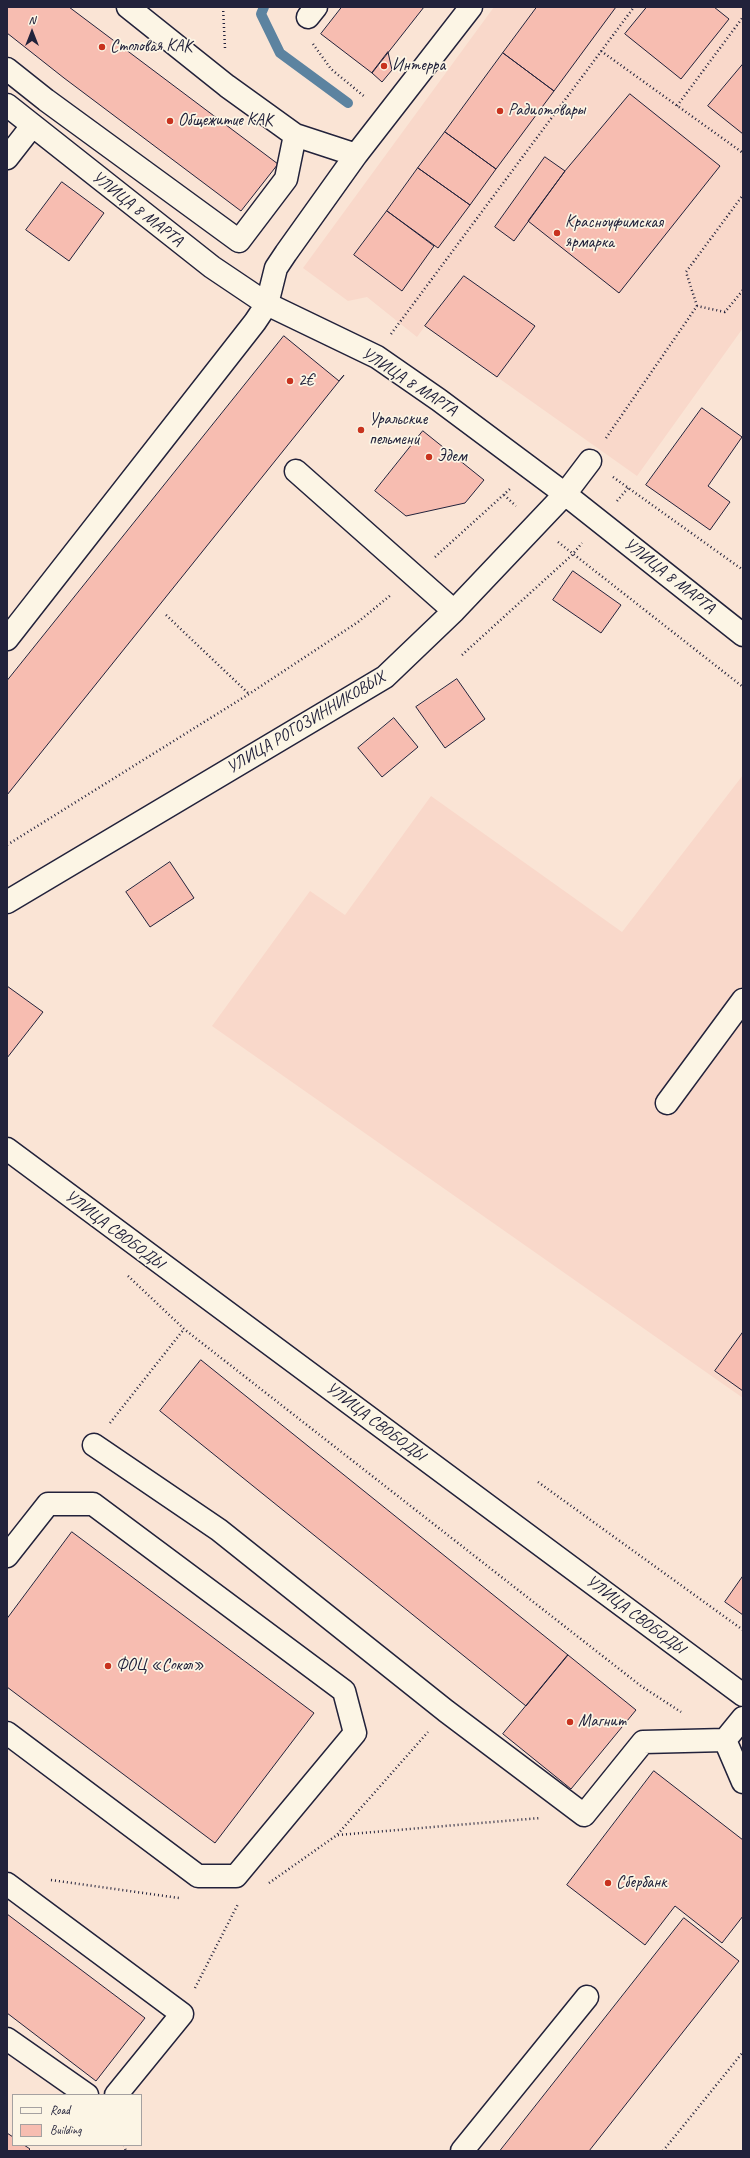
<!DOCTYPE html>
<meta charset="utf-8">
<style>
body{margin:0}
#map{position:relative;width:750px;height:2158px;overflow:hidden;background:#fae4d5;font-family:Caveat,sans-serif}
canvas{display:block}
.frame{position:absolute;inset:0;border:8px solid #22223b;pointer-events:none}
.legend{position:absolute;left:12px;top:2094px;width:130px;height:52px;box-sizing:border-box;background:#fcf5e5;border:1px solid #a5a1a1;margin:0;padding:5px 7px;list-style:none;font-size:12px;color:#22223b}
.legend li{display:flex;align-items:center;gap:8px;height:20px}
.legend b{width:20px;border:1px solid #a5a1a1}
.north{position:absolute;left:12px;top:12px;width:40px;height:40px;-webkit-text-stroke:3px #fcf5e5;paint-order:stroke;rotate:0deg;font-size:11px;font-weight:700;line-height:16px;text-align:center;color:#22223b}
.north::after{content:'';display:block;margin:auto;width:14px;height:18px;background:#22223b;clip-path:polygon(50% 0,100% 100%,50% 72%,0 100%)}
</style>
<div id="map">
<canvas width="750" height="2158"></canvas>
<div class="frame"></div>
<ul class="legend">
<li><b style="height:5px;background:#fcf5e5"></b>Road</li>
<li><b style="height:11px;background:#f7bdb1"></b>Building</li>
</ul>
<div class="north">N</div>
</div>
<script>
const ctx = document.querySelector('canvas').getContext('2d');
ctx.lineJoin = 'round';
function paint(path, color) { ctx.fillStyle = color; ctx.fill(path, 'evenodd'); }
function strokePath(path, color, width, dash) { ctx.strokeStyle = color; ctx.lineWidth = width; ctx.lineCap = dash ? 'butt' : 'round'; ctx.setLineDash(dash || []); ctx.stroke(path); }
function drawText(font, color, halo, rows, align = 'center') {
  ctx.font = font + ' Caveat,sans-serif'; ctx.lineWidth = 3.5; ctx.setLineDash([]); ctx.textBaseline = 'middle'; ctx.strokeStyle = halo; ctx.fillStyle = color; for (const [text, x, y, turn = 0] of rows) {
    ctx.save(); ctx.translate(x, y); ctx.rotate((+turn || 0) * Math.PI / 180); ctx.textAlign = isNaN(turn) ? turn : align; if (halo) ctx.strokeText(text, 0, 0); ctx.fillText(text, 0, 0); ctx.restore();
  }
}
paint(new Path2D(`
 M494,7H743V328L637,476L425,326L417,337L367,297L348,301L303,268Z
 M743,775V1398L212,1026L310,891L345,915L431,796L622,932Z`), '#f9d8ca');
strokePath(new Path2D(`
 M264,7L261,14L280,53L348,103`), '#5c83a0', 10);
const building = new Path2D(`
 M7,7H69L278,164L241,211L64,78L7,33Z
 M342,7H424L372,73L321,34Z
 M537,7H616L554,91L503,53Z
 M647,7H714L729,19L681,79L625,34Z
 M388,52L392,70L382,82L372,73Z
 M503,53L554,91L496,169L445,132Z
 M743,64V134L708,106Z
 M630,94L720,166L619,293L528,221L565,171Z
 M445,132L496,169L470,205L418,168Z
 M545,157L565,171L514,241L495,227Z
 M418,168L470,205L438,248L387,211Z
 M62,182L104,213L69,261L26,230Z
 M387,211L434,246L402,291L354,255Z
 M464,276L535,326L497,377L425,326Z
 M284,336L339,381L344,375L7,795V681Z
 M702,408L742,437L708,486L730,502L710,530L646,485Z
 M423,431L484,480L465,503L406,516L375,491Z
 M573,571L621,605L601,633L553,600Z
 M457,679L485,719L445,748L416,707Z
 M394,718L418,747L382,777L358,748Z
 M170,862L194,898L150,927L126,892Z
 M7,986L43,1012L7,1058Z
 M743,1332V1391L715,1371Z
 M201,1360L568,1655L526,1706L160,1411Z
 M72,1532L314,1713L215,1843L7,1687V1619Z
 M743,1576V1615L725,1602Z
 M568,1655L636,1710L571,1789L503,1734Z
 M654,1771L743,1840V1916L722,1943L675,1906L645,1945L567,1885Z
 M7,1914L145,2018L96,2081L7,2013Z
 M684,1918L739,1961L589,2151H500Z
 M7,2133L13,2137V2145H24L30,2149L28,2151H7Z`);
paint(building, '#f7bdb1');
strokePath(building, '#22223b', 1);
const minor = new Path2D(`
 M128,7L227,86L295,135L356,155
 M308,17L316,7
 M7,69L46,100L239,241L286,179L295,135
 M7,105L212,267L267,304L377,357L439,400L565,494L743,635
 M7,158L32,126
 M296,471L454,611
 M7,639L255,322L267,304L276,268L286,253L356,155L471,7
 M7,902L385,677L454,611L565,494L590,461
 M667,1103L743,1000
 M7,1149L743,1695
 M94,1445L219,1530L446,1711L584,1815L643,1742L725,1740L743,1718
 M7,1556L48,1504H93L344,1691L355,1733L236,1876H198L7,1733
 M725,1740L743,1782
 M7,1884L182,2014L116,2095
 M7,2039L87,2095
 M462,2151L587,1997`);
strokePath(minor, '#22223b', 25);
strokePath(new Path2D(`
 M223,7L225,48
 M313,44L331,69L365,97
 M601,51L743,153
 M677,106L743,17
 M697,306L686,272L743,195
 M391,334L634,7
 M606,438L697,306L725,312L743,290
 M613,477L743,570
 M504,495L516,506
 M617,501L628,488
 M558,542L743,687
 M435,557L511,488
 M166,615L249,694
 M462,655L572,555L582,543
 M7,845L249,694L358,622L392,594
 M128,1276L184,1329L641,1686L681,1712
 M110,1423L184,1329
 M538,1482L743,1630
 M338,1835L540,1818
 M51,1880L179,1898
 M269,1883L337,1835L428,1732
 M195,1988L238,1904
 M124,2145L126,2151
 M663,2151L743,2052`), '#22223b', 2.5, [1, 3]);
strokePath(minor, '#fcf5e5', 22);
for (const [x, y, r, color] of [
 [102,47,4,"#c8321e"],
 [384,66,4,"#c8321e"],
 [500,111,4,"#c8321e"],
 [170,121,4,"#c8321e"],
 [557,233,4,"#c8321e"],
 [290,381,4,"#c8321e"],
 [361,430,4,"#c8321e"],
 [429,457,4,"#c8321e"],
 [108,1666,4,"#c8321e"],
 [570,1722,4,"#c8321e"],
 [608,1883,4,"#c8321e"]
]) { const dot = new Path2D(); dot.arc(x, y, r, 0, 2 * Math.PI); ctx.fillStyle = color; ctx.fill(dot); strokePath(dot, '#fcf5e5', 1.5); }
drawText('17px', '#22223b', '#fcf5e5', [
 ["Столовая КАК",110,47],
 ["Интерра",392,66],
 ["Радиотовары",508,111],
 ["Общежитие КАК",178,121],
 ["Красноуфимская",565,223],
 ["ярмарка",565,243],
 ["2€",298,381],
 ["Уральские",369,420],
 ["пельмени",369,440],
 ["Эдем",437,457],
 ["ФОЦ «Сокол»",116,1666],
 ["Магнит",578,1722],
 ["Сбербанк",616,1883]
], 'left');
drawText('17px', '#22223b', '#fcf5e5', [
 ["УЛИЦА 8 МАРТА",137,209,38],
 ["УЛИЦА 8 МАРТА",409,382,33],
 ["УЛИЦА 8 МАРТА",669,576,38],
 ["УЛИЦА РОГОЗИННИКОВЫХ",306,723,-31],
 ["УЛИЦА СВОБОДЫ",114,1230,37],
 ["УЛИЦА СВОБОДЫ",375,1422,37],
 ["УЛИЦА СВОБОДЫ",635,1615,37]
]);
</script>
